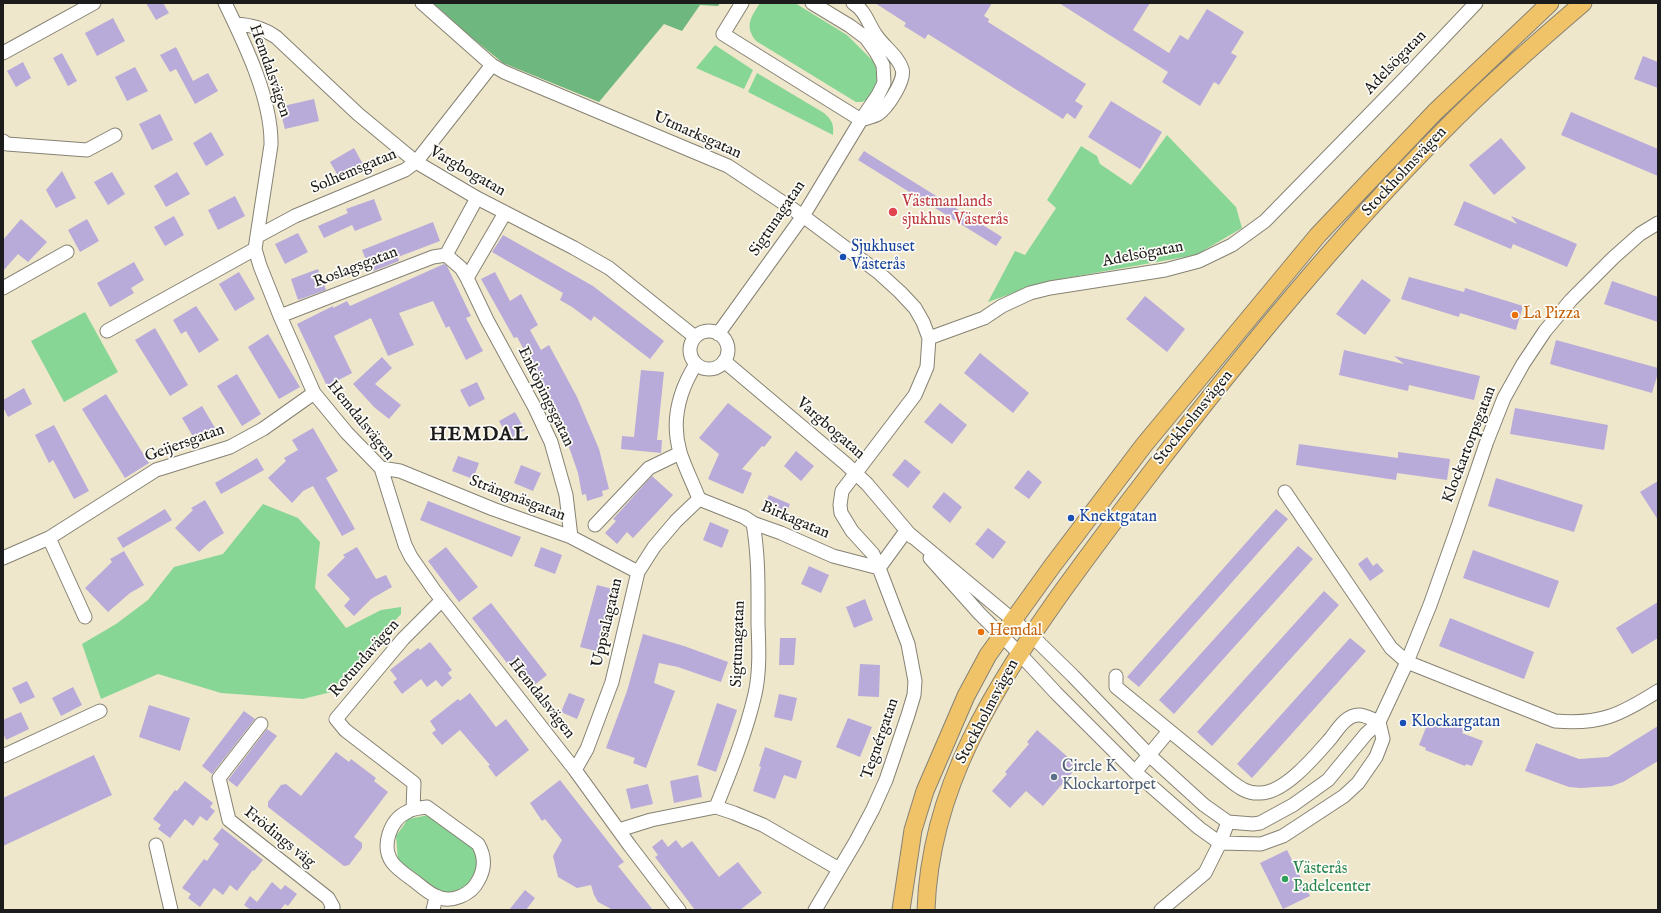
<!DOCTYPE html>
<meta charset="utf-8">
<style>
body{margin:0}
#map{position:relative;width:1661px;height:913px;overflow:hidden;background:#efe7cb;font-family:"IM FELL English",serif}
canvas{display:block}
.frame{position:absolute;inset:0;border:4px solid #1c1c1c;pointer-events:none}
</style>
<div id="map">
<canvas width="1661" height="913"></canvas>
<div class="frame"></div>
</div>
<script>
const ctx = document.querySelector('canvas').getContext('2d');
ctx.lineJoin = 'round';
function paint(path, color) { ctx.fillStyle = color; ctx.fill(path, 'evenodd'); }
function strokePath(path, color, width, dash) { ctx.strokeStyle = color; ctx.lineWidth = width; ctx.lineCap = dash ? 'butt' : 'round'; ctx.setLineDash(dash || []); ctx.stroke(path); }
function drawText(font, color, halo, rows, align = 'center') {
  ctx.font = font + ' "IM FELL English",serif'; ctx.lineWidth = 3.5; ctx.setLineDash([]); ctx.textBaseline = 'middle'; ctx.strokeStyle = halo; ctx.fillStyle = color; for (const [text, x, y, turn = 0] of rows) {
    ctx.save(); ctx.translate(x, y); ctx.rotate((+turn || 0) * Math.PI / 180); ctx.textAlign = isNaN(turn) ? turn : align; if (halo) ctx.strokeText(text, 0, 0); ctx.fillText(text, 0, 0); ctx.restore();
  }
}
paint(new Path2D(`
 M760,3H795L847,35L874,62L877,71V81L874,91L868,99L862,102H856L756,41C744,26 751,17 760,3Z
 M715,45L753,70L744,89L696,68Z
 M757,73L824,113C832,120 834,124 833,135L748,92Z
 M1167,135L1236,207L1242,228L1196,255L1044,282L988,302L1015,251L1025,255L1056,208L1047,200L1081,146L1097,156L1100,164L1131,185Z
 M85,312L118,372L64,402L31,341Z
 M263,504L298,518L320,542L315,588L346,628L381,610L401,607V614L331,692L303,699L221,693L158,674L101,699L82,644L116,624L148,600L174,567L223,554Z
 M429,815L473,847L481,869L464,892L443,894L398,860L396,836L408,819Z`), '#88d695');
paint(new Path2D(`
 M433,3H720L718,6L700,5L682,31L664,24L599,102L503,63L471,37Z`), '#6eb77e');
paint(new Path2D(`
 M146,3H163L169,13L156,20Z
 M875,3H992L984,16L989,19L988,22L1086,84L1075,101L1083,106L1075,119L1067,113L1063,119L928,34L925,39L904,26L906,23Z
 M1059,3H1150L1133,30L1169,53L1180,35L1188,40L1207,9L1244,32L1231,53L1237,56L1219,85L1214,82L1200,106L1162,82L1168,72Z
 M113,18L125,41L97,56L85,33Z
 M176,47L193,81L208,73L218,91L195,104L176,69L170,72L160,55Z
 M62,53L77,81L68,86L53,58Z
 M1643,56L1658,62V88L1634,79Z
 M23,62L31,78L16,87L7,71Z
 M135,67L148,91L127,101L115,77Z
 M314,99L319,121L285,129L279,107Z
 M1111,101L1162,132L1140,169L1088,137Z
 M1571,112L1658,149V176L1561,135Z
 M160,114L173,140L152,150L139,124Z
 M211,132L224,155L206,166L193,143Z
 M1501,138L1526,168L1494,195L1469,165Z
 M354,148L364,166L340,179L330,162Z
 M864,151L1002,237L996,246L858,160Z
 M62,171L76,198L56,208L46,190Z
 M112,172L125,194L108,205L94,182Z
 M177,172L190,194L166,207L154,186Z
 M235,196L245,216L218,230L208,210Z
 M374,199L382,220L355,231L352,225L324,238L318,226L348,213L346,209Z
 M1464,201L1517,224L1511,216L1577,244L1567,267L1513,244L1511,249L1454,225Z
 M174,216L184,235L165,246L154,227Z
 M21,219L47,242L28,262L18,254L3,271V240Z
 M87,219L99,241L80,252L68,230Z
 M433,222L440,241L398,257L399,261L371,272L362,250Z
 M298,233L308,252L285,264L275,244Z
 M503,235L593,286L664,341L650,359L594,316L591,321L572,307L560,300L563,293L492,252Z
 M134,262L144,280L131,288L134,293L110,307L97,283Z
 M444,264L447,266L471,316L466,318L483,351L466,360L449,326L446,328L433,301L399,313L414,345L388,356L371,318L334,336L352,373L327,386L297,324L333,306V308L347,301L350,306Z
 M318,269L326,290L298,300L291,279Z
 M239,272L255,299L235,311L219,284Z
 M495,272L510,301L521,294L538,325L530,330L541,350L549,345L577,397L599,449L609,489L602,491L603,496L587,501L586,494L582,495L578,473L563,430H562L543,389L541,390L525,358L528,357L517,337L514,338L481,279Z
 M1409,277L1464,292L1465,288L1523,306L1516,330L1460,313L1459,317L1401,299Z
 M1362,279L1391,300L1365,335L1336,314Z
 M1612,281L1658,297V322L1604,304Z
 M1145,296L1185,329L1167,352L1126,319Z
 M196,306L219,340L199,353L186,331L181,334L173,320Z
 M155,328L188,385L170,396L135,340Z
 M268,334L300,387L279,399L248,347Z
 M1556,340L1658,368V373L1652,393L1550,364Z
 M1344,350L1404,364L1394,356L1480,376L1474,400L1409,385L1408,391L1339,375Z
 M980,353L1029,393L1013,413L964,373Z
 M382,357L392,368L375,384L401,405L389,419L374,407L353,384Z
 M641,370L664,372L657,440H662L661,453L621,449L622,436L634,437Z
 M237,374L261,414L242,426L217,386Z
 M477,382L485,399L469,407L460,390Z
 M24,388L32,404L8,417L3,407V400Z
 M106,394L149,463L125,478L82,409Z
 M728,403L772,437L764,447L762,446L742,469L752,473L743,494L708,479L719,454L699,438Z
 M940,403L967,425L952,444L924,422Z
 M202,406L218,433L198,445L182,418Z
 M1515,408L1608,425L1604,450L1510,434Z
 M515,412L525,430L509,439L499,421Z
 M54,425L89,491L74,499L53,460L49,463L35,435Z
 M313,428L338,471L326,478L355,529L342,536L313,486L303,491L292,503L268,478L286,461L284,458L298,450L292,440Z
 M1299,444L1398,458V452L1450,459L1447,480L1397,473L1396,480L1296,465Z
 M796,451L814,466L801,481L784,466Z
 M458,456L479,463L473,479L452,471Z
 M257,458L264,470L221,494L215,483Z
 M905,459L921,472L908,488L892,475Z
 M521,465L541,473L533,491L514,483Z
 M1028,470L1042,482L1029,499L1014,488Z
 M652,476L673,495L633,538L627,532L617,544L605,533L616,521L613,519Z
 M1496,478L1583,505L1574,532L1488,506Z
 M1658,481V520L1640,492Z
 M944,492L962,507L950,523L932,507Z
 M769,495L790,504L784,519L762,510Z
 M205,500L224,533L210,542L199,552L175,528L193,510L191,508Z
 M428,501L521,537L512,557L420,520Z
 M165,509L172,520L123,548L117,538Z
 M1276,509L1288,519L1139,687L1127,677Z
 M710,522L729,530L722,548L703,540Z
 M988,528L1006,542L993,559L975,544Z
 M1298,546L1313,559L1174,714L1159,700Z
 M357,547L376,579L386,575L392,587L371,599L354,616L344,606L350,599L327,575L345,557L343,555Z
 M446,547L478,587L459,602L428,561Z
 M541,547L562,555L555,574L534,566Z
 M1473,550L1559,581L1549,608L1463,578Z
 M124,551L144,585L130,593L108,612L85,588L112,562L110,559Z
 M1367,557L1373,566L1377,563L1384,571L1370,581L1358,564Z
 M809,566L829,575L821,593L801,584Z
 M597,585L617,590L600,652L580,647Z
 M1324,591L1339,605L1212,746L1197,732Z
 M865,599L873,620L854,628L846,607Z
 M1658,602V638L1632,654L1616,628Z
 M491,603L547,675L528,690L472,618Z
 M1450,618L1534,652L1524,679L1439,646Z
 M643,634L684,646L728,662L721,682L678,667L659,663L654,683L675,691L646,768L633,763L635,758L606,748L627,691Z
 M780,638H796L794,665H779Z
 M1350,638L1366,651L1252,778L1237,764Z
 M430,642L452,670L448,673L452,678L442,687L436,680L427,687L421,679L402,694L393,682L397,679L390,670L418,648L420,650Z
 M860,664L880,665L879,697L858,696Z
 M27,681L35,697L20,704L12,688Z
 M73,687L82,705L61,716L52,698Z
 M470,693L496,727L506,719L529,750L496,777L488,766L490,765L460,730L442,745L432,733L436,730L430,721L458,699L460,701Z
 M569,693L585,699L577,719L561,712Z
 M779,694L797,698L792,721L774,717Z
 M717,703L737,710L716,772L697,765Z
 M149,705L190,718L180,751L139,737Z
 M244,711L255,719L212,774L202,766Z
 M21,712L29,729L6,740L3,733V720Z
 M848,718L872,727L860,757L836,747Z
 M1429,720L1450,727L1452,722L1465,727L1462,733L1483,741L1472,766L1466,764L1465,766L1448,759L1425,750L1426,748L1419,745Z
 M1658,726V761L1623,782L1612,786L1581,788L1569,787L1525,771L1536,743L1579,759L1608,757Z
 M267,729L277,736L237,787L228,780Z
 M1037,730L1078,766L1043,806L1026,791L1010,808L992,791L1007,774L1005,772L1029,744L1027,742Z
 M765,747L802,761L796,779L784,775L775,799L753,791L761,767L759,766Z
 M336,752L349,762L351,759L376,778L374,781L388,792L354,837L362,843V848L349,865L344,866L268,807V802L281,785L286,784L301,796Z
 M94,755L112,795L3,846V798Z
 M698,775L702,797L674,803L670,781Z
 M560,780L624,862L618,866L653,910H613L598,902L594,895L591,885L577,888L558,877L553,856L562,840L545,819L542,821L530,803Z
 M185,781L213,803L210,807L215,811L207,821L200,816L193,826L185,819L170,838L158,829L161,825L153,819L175,790L177,791Z
 M648,784L653,804L631,809L626,789Z
 M222,828L263,860L254,871L253,870L237,891L230,885L223,895L214,888L200,907L188,898L191,894L182,888L204,859L207,861L219,844L213,839Z
 M662,839L668,847L676,840L682,848L692,841L719,877L738,862L762,893L740,910H695L655,857L658,855L652,847Z
 M1287,850L1310,896L1283,909L1260,863Z
 M272,882L281,890L285,885L297,894L288,906L285,904L280,910H251L244,905L250,896L257,902Z
 M525,890L535,898L526,910H509Z`), '#b8aad9');
const minor = new Path2D(`
 M225,3C245,44 272,100 271,145L255,249L260,266L280,316L314,393L347,433L381,468L405,545L411,557L434,590L575,770L630,846L679,910
 M422,3L492,65L504,72L728,166L803,216L878,272L900,292L915,308L923,322L929,338L927,367L915,395L842,491L840,505L841,513L852,531L873,554L879,568L908,644L915,681L914,695L908,715L886,780L873,809L856,841L815,910
 M742,3L723,34L861,120C866,118 873,117 878,114C887,108 906,80 902,69C898,56 884,47 876,35C868,24 866,11 853,3
 M235,24C251,25 263,28 276,37L358,114L416,162L477,198L574,248L609,268L695,337
 M3,53L94,3
 M3,141L7,144L87,150L115,135
 M258,236L295,216L405,170L416,162L492,65
 M446,255L477,198
 M467,278L487,320L535,408L551,442L566,495L571,537
 M3,288L67,252
 M280,316L433,257L446,255L461,268L467,278L505,213
 M107,331L255,249
 M690 350a19 19 0 1 1 38 0a19 19 0 1 1-38 0Z
 M718,334L803,216L861,120L878,95L884,83L883,65L876,52L866,38L850,26L812,3
 M929,338L984,318L1002,306L1030,293L1050,288L1165,270L1199,261L1232,245L1265,221L1405,78L1476,3
 M724,361L846,464L867,484L912,537
 M696,364C679,391 671,421 680,452C685,468 693,483 699,499
 M381,468L400,471L493,509L571,537L638,572
 M1285,492L1391,648L1407,662L1555,721C1600,725 1620,715 1658,691
 M699,499L744,517L753,523L781,533L833,556L879,568
 M595,525L649,468L680,453
 M906,531L1031,635L1073,676L1149,755L1204,805L1228,822L1253,824L1260,823L1293,805L1328,780L1366,734L1379,722L1407,662L1430,605L1456,532L1487,441L1504,398L1523,364L1545,331L1571,300L1613,258L1640,234L1658,223
 M49,538L85,617
 M3,558L49,538L156,470L230,447L263,429L314,393
 M930,558L979,613L1019,653L1056,693L1135,772L1199,828L1220,843
 M879,568L906,531
 M1116,676V687L1232,782C1240,788 1248,794 1260,793C1285,793 1316,755 1331,738C1338,729 1346,715 1359,715C1365,715 1374,720 1379,722
 M261,724L219,778L229,820L328,898L333,907L331,910
 M3,756L100,711
 M575,770L587,749L612,682L638,572L654,547L676,521L699,499
 M1135,772L1169,731
 M427,807L478,844C485,856 485,869 478,881C471,895 450,904 436,896C428,893 420,885 413,880C406,875 397,869 392,862C381,846 390,820 407,812C413,808 420,808 427,807Z
 M716,807C731,770 746,733 755,694C760,672 759,647 758,624C758,591 759,557 753,523
 M413,809L414,783L345,730L336,719L403,639L442,600
 M619,830L651,820L716,807L734,813L763,825L839,869
 M1220,843L1261,844L1283,836L1344,796L1358,783L1376,757L1383,739L1379,722
 M156,845L171,910
 M433,910L436,897
 M1161,910L1205,873L1220,843L1228,822`);
const major = new Path2D(`
 M901,910L913,830L925,791L966,696L988,655L1053,565L1144,445L1318,235L1435,112L1550,3
 M926,910C930,787 995,686 1064,589C1093,549 1123,509 1153,470C1244,352 1339,236 1443,131C1487,86 1535,44 1583,3`);
strokePath(minor, '#868274', 15);
strokePath(major, '#868274', 19);
strokePath(minor, '#fff', 13);
strokePath(major, '#f1c369', 17);
for (const [x, y, r, color] of [
 [893,212,5,"#e0444e"],
 [843,257,4,"#1a4fb4"],
 [1515,315,4,"#e8710a"],
 [1071,518,4,"#1a4fb4"],
 [981,632,4,"#e8710a"],
 [1403,723,4,"#1a4fb4"],
 [1054,777,4,"#5c6f8a"],
 [1285,879,4,"#2e9e5b"]
]) { const dot = new Path2D(); dot.arc(x, y, r, 0, 2 * Math.PI); ctx.fillStyle = color; ctx.fill(dot); strokePath(dot, '#fdfcf7', 1.5); }
drawText('16px', '#1c1c1c', '#fdfcf7', [
 ["Adelsögatan",1396,63,-46],
 ["Hemdalsvägen",269,71,71],
 ["Utmarksgatan",697,136,24],
 ["Solhemsgatan",354,172,-23],
 ["Vargbogatan",467,172,30],
 ["Stockholmsvägen",1405,172,-47],
 ["Sigtunagatan",778,219,-56],
 ["Adelsögatan",1143,255,-11],
 ["Roslagsgatan",356,268,-21],
 ["Enköpingsgatan",545,397,64],
 ["Stockholmsvägen",1194,418,-51],
 ["Hemdalsvägen",360,421,51],
 ["Vargbogatan",830,429,41],
 ["Geijersgatan",185,444,-20],
 ["Klockartorpsgatan",1470,445,-69],
 ["Strängnäsgatan",517,499,21],
 ["Birkagatan",795,521,23],
 ["Uppsalagatan",608,623,-77],
 ["Sigtunagatan",739,644,-88],
 ["Rotundavägen",365,659,-49],
 ["Hemdalsvägen",541,699,52],
 ["Stockholmsvägen",988,712,-62],
 ["Tegnérgatan",881,739,-71],
 ["Frödings väg",279,838,39]
]);
drawText('16px', '#be3a42', '#fdfcf7', [
 ["Västmanlands",902,203],
 ["sjukhus Västerås",902,221]
], 'left');
drawText('16px', '#164399', '#fdfcf7', [
 ["Sjukhuset",851,248],
 ["Västerås",851,266],
 ["Knektgatan",1079,518],
 ["Klockargatan",1411,723]
], 'left');
drawText('16px', '#c56008', '#fdfcf7', [
 ["La Pizza",1523,315],
 ["Hemdal",989,632]
], 'left');
drawText('16px', '#4e5e75', '#fdfcf7', [
 ["Circle K",1062,768],
 ["Klockartorpet",1062,786]
], 'left');
drawText('16px', '#27864d', '#fdfcf7', [
 ["Västerås",1293,870],
 ["Padelcenter",1293,888]
], 'left');
ctx.letterSpacing = '1px';
drawText('bold 20px', '#1c1c1c', '#fdfcf7', [
 ["HEMDAL",479,436]
]);
ctx.letterSpacing = '0px';
</script>
